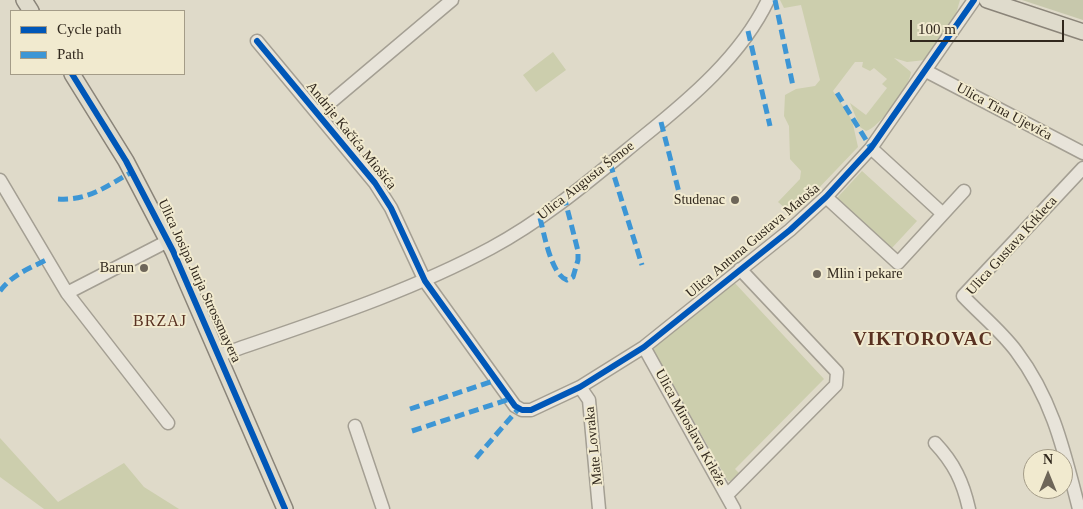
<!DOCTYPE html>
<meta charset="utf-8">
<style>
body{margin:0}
#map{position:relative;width:1083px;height:509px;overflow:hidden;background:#dfdac9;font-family:Georgia,serif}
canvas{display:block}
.legend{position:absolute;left:10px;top:10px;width:175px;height:65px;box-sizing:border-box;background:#f1eacf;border:1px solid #a49c88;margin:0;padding:6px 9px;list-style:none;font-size:15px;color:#31281d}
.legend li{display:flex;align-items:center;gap:10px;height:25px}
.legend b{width:25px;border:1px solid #a49c88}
.north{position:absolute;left:1023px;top:449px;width:50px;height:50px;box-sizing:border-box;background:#f1eacf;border:1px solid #a49c88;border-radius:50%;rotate:0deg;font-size:14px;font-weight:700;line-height:20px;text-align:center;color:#31281d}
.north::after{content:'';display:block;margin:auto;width:18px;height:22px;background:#6e6659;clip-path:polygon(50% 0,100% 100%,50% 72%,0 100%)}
.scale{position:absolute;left:910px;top:20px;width:154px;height:22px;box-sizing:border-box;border:2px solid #31281d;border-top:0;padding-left:6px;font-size:15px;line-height:18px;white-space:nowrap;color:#31281d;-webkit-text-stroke:4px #f1eacf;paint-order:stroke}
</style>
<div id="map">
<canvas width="1083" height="509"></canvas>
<ul class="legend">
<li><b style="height:6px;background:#0057b8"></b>Cycle path</li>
<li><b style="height:6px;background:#3d96d5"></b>Path</li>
</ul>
<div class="north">N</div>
<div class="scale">100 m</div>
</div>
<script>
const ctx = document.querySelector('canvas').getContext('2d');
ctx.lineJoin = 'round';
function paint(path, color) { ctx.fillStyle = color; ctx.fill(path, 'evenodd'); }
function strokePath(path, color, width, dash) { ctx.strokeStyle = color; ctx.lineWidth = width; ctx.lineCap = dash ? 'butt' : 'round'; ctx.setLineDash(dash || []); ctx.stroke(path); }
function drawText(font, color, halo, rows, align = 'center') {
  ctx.font = font + ' Georgia,serif'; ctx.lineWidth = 4; ctx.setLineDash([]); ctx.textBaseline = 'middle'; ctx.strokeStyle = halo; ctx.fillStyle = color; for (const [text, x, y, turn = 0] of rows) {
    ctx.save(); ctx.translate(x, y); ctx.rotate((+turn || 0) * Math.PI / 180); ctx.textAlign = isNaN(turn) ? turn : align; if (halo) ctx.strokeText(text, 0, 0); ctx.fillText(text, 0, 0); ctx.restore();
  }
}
paint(new Path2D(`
 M780,0H960L956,14L925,60L907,62L894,58L911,72C910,86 879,128 866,131L860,127L850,103L866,115L887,88L882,84L887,79L874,68L870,71L862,67L863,62H855L833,91L852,120L858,147L793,215L778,202L800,179L801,171L790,159L789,126L784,116L785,95L796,89L815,86L820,80L801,5L784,8Z
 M553,52L566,70L536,92L523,75Z
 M862,171L917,221L891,249L836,199Z
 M733,281L824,379L735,469L740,474L734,481H728L654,352V344Z
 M0,438L58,502L124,463L144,487L179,509H44L0,477Z`), '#cccead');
paint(new Path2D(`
 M1022,0H1083V20Z`), '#c7c8ac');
const minor = new Path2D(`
 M257,41L375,183L391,208L425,281L515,406L522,410H531L580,387L644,347L790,230L826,197L871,148L974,0
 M926,71L1083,153
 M318,113L452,0
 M871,148L943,214
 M0,180L67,293L168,423
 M826,197L898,263L964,191
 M67,293L168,241
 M644,347L734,509
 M220,355C312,323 405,294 491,248C547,218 595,176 644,136C690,99 742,55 768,0
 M580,387L589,400L599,509
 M355,426L383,509
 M935,443C954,463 963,482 969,509
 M727,495L836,385L837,372L740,269
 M1079,509C1064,451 1053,400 1016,351C1001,331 980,314 963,296L1083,168`);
const major = new Path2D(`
 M24,0L31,11
 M987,0L1083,32
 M72,74L126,161L173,251L285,509`);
strokePath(minor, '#a49f93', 15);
strokePath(major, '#8a8479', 18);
strokePath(minor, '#e8e4da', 12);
strokePath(major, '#dfdbcc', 15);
strokePath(new Path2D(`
 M775,0L793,86
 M748,31L770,126
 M837,93L871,148
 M661,122L683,208
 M610,163L642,265
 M58,199C89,201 106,186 132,172
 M540,218C544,233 551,275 567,280L573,277L578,260V251L565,200
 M0,291C12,275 28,269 46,260
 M410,409L496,380
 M412,431L510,399
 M476,458L519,408`), '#3d96d5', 5, [10, 5]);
strokePath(new Path2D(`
 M257,41L375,183L391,208L425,281L515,406L522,410H531L580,387L644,347L790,230L826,197L871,148L974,0
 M72,74L126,161L173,251L285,509`), '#0057b8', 6);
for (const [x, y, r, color] of [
 [735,200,5,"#6e6659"],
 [144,268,5,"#6e6659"],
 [817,274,5,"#6e6659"]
]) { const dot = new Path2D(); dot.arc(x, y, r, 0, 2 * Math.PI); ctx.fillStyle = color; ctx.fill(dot); strokePath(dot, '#f1eacf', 2); }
drawText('14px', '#31281d', '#f1eacf', [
 ["Ulica Tina Ujevića",1004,112,28],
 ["Andrije Kačića Miošića",351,136,51],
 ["Ulica Augusta Šenoe",586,181,-38],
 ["Ulica Antuna Gustava Matoša",753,241,-40],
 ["Ulica Gustava Krkleca",1012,246,-48],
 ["Ulica Josipa Jurja Strossmayera",199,281,65],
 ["Ulica Miroslava Krleže",690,428,61],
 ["Mate Lovraka",594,446,-96]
]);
drawText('14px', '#31281d', '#f1eacf', [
 ["Studenac",725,200],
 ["Barun",134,268],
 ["Mlin i pekare",827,274,"left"]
], 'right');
ctx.letterSpacing = '1px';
drawText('16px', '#593121', '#f1eacf', [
 ["BRZAJ",160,322]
]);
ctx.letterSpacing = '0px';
ctx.letterSpacing = '1px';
drawText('bold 19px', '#593121', '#f1eacf', [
 ["VIKTOROVAC",923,340]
]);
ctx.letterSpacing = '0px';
</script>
